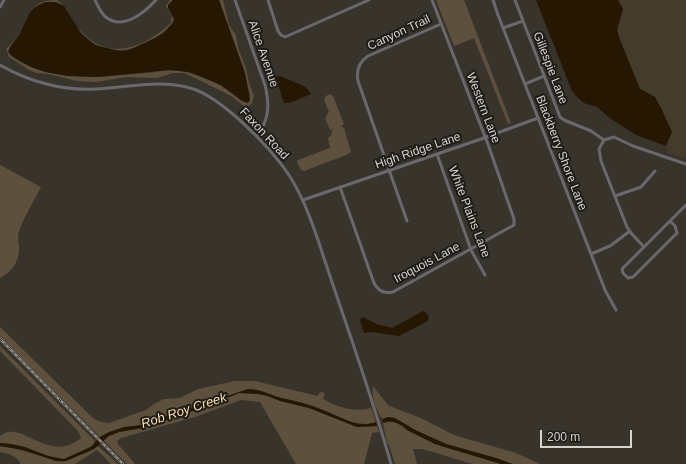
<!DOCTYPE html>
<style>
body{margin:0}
#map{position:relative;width:686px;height:464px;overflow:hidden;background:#39342b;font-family:Arial,sans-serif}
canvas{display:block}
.scale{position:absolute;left:540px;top:430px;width:92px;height:18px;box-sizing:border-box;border:2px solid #d6d2cd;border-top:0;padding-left:5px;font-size:12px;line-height:14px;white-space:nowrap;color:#d6d2cd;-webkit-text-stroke:3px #1e1c18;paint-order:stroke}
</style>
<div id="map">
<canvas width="686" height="464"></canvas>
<div class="scale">200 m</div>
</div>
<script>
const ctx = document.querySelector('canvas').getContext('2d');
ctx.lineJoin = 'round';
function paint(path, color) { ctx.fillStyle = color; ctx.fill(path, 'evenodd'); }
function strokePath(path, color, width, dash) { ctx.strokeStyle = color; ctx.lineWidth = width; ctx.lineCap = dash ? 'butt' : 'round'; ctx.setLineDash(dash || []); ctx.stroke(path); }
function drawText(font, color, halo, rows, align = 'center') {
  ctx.font = font + ' Arial,sans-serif'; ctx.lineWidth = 4; ctx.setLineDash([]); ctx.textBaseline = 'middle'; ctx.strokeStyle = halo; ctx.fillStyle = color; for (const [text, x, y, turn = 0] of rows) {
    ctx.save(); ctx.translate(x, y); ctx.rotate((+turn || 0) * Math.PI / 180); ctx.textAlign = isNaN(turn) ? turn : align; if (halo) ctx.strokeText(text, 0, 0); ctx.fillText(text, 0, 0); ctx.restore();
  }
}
paint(new Path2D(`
 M618,0H686V158L668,153L666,146L672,132L655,97L640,89L620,40L617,30L623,9Z`), '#443b2d');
paint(new Path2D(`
 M57,0C69,8 70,19 79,29C108,63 144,48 171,23L172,16L166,6L170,0H173L168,5V9L174,19C171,29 158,37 149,41C143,44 137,48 130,49C113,54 90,45 80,32C74,24 69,14 64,6L40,4L30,12L19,35L10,47V55C50,84 101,77 147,73C158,72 169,69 180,71C204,74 224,86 242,101L250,96L245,73L219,0H223L229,25L236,35L238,48L246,68L249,83L254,96L252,103L249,106H244L231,96L185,73H173L157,78L126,77L96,82L77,81L48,74L36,73L29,70L9,57L6,49C10,45 14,41 17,37C30,18 27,0 57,0Z
 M436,0H464L511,123L508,124L474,38L454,46Z
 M330,94L333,96L344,124L341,126L344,128L351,152L346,155L304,171L301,170L297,162L298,160L330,148L328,138L331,136L332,130L336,128L330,130L325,118L329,112L324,99L326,96Z
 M0,165L41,187C34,201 25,215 20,229C16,238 20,243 19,251C18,264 11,272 0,278Z
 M0,327L94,419L101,422L109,423L146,410L154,404L164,399L180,398L198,389L235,381H255L318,396L320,392L325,393L323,399C337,407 355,413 371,408L370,404L376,422L366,425L356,424L304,403L281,398L262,391L248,389L141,425C126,429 114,428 100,437L0,337Z
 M0,346L95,441L92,446L62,460C41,455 23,444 0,443V436C3,434 6,432 8,432C14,431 21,433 26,436C47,445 61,454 81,438L78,431L0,351Z
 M373,386L388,405L397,409L421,418L454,435L516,453L540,464H511L496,458L446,444L415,430L402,422L388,417L383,419C376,411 371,397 373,386Z
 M239,393L259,394L268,396L280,401L309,408L357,427L377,426L379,432L372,433L364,464H296L260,402L241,400L195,417L121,438L117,441L118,444L135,464H127L103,440L109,436L119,432L142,428L202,408Z
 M388,421C394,421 403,426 407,430L441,446L501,464H472L423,449H413L417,464H395L389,445L387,443L383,423Z
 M0,446L13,448L62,462L88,452L98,446L118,464H111L97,450L75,464H21C16,456 9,453 0,452Z`), '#5d513e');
paint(new Path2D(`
 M173,0H219L245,73L250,100L248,103L242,101L221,85L189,72L169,70L97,77L68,76L45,72L31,67L13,57L8,52L10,47L19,35L30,12L35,7L45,2H56L64,6L81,33L95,45L120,51L129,50L155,38L163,33L173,23L174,19L168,7V5Z
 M536,0H618L623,9L617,30L620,40L640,89L655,97L661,108L672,132L666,146L636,135L611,119L597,107L584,103L576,96L572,91Z
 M280,76L306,87L311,94L290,103H284L276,79V77Z
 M423,311C427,312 430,317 428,321L399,336L371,332L364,333L360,321L361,318L363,317L377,324L392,328Z
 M248,389C260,389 269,395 281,398C295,401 309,404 323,410C340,416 356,429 376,422L377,426L357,427L309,408L280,401L268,396L259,394L239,393L202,408L142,428L119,432L109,436L94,449L66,461H56L23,450L0,446V443L11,444L25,447L48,456L64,459L91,447L100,437L109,432L124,427L141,425Z
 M388,417L395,418L415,430L446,444L496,458L513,464H501L435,444L407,430C401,423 392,419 383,423V419Z`), '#251701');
strokePath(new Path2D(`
 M95,0C98,6 101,14 107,18C124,30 145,12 156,0
 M235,0L265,85C270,106 269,119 257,137
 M268,0L278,31L281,35L285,37L369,0
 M493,0L498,15L605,290L616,310
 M515,0L560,117L564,120L591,131L604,140
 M0,7L4,0
 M503,28L523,21
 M0,65C28,81 62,91 95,89C126,88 159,79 190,88C221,96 271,148 289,175C310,208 320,248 333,285C353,344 374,403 391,464
 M525,84L544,76
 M437,154L471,250L485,275
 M686,164L633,146L614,137L604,140L599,149L601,161L627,227L631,233L644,247L686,205
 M340,187L374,283C378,291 384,294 393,292L514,225V219L489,147L432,0
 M615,196L641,187L655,171
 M303,200L481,139L538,118
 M407,221L358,81C356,70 359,62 368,56L441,24
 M644,247L622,269L623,273L628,278L633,277L677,233L675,226L670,221
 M591,254L610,246L630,231`), '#6a686c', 3);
const rail = new Path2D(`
 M0,339L123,464`);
strokePath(rail, '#908c85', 2.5);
strokePath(rail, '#1e1c18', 1, [3]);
drawText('12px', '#d6d2cd', '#1e1c18', [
 ["Canyon Trail",399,33,-25],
 ["Alice Avenue",263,54,71],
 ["Gillespie Lane",550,68,69],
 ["Western Lane",483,108,69],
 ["Faxon Road",264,134,47],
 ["High Ridge Lane",418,151,-19],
 ["Blackberry Shore Lane",561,153,69],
 ["White Plains Lane",469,212,69],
 ["Iroquois Lane",427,263,-28]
]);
drawText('italic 13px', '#fdddab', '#1e1c18', [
 ["Rob Roy Creek",184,411,-18]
]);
</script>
